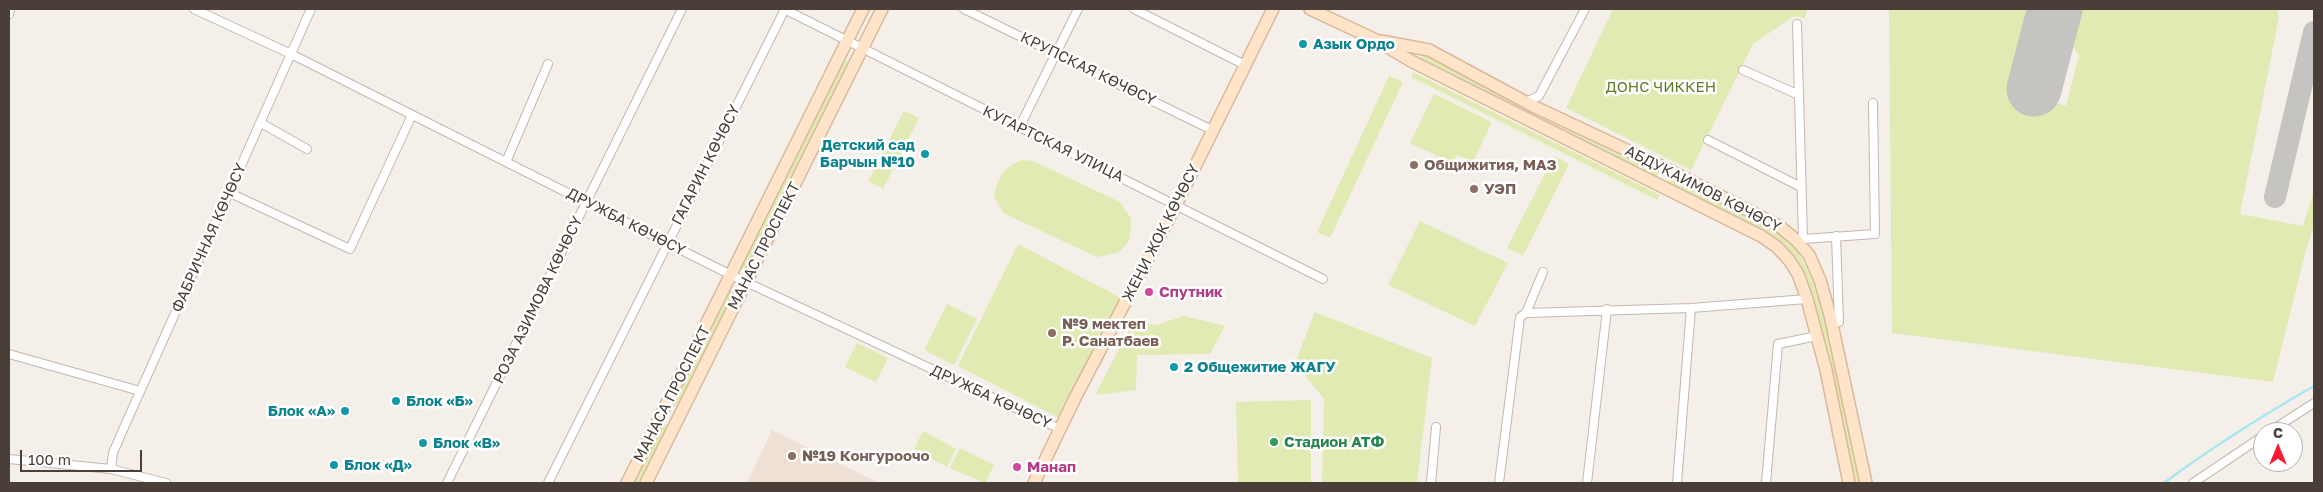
<!DOCTYPE html>
<meta charset="utf-8">
<style>
body{margin:0}
#map{position:relative;width:2323px;height:492px;overflow:hidden;background:#f5efea;font-family:"Golos Text",sans-serif}
canvas{display:block}
.frame{position:absolute;inset:0;border:10px solid #493e38;pointer-events:none}
.north{position:absolute;left:2253px;top:422px;width:50px;height:50px;box-sizing:border-box;background:#fff;border:1px solid #b6b2af;border-radius:50%;rotate:0deg;font-size:14px;font-weight:700;line-height:20px;text-align:center;color:#493e38}
.north::after{content:'';display:block;margin:auto;width:18px;height:22px;background:#fd1834;clip-path:polygon(50% 0,100% 100%,50% 72%,0 100%)}
.scale{position:absolute;left:20px;top:450px;width:122px;height:22px;box-sizing:border-box;border:2px solid #493e38;border-top:0;padding-left:6px;font-size:15px;line-height:18px;white-space:nowrap;color:#493e38;-webkit-text-stroke:4px #fff;paint-order:stroke}
</style>
<div id="map">
<canvas width="2323" height="492"></canvas>
<div class="frame"></div>
<div class="north">С</div>
<div class="scale">100 m</div>
</div>
<script>
const ctx = document.querySelector('canvas').getContext('2d');
ctx.lineJoin = 'round';
function paint(path, color) { ctx.fillStyle = color; ctx.fill(path, 'evenodd'); }
function strokePath(path, color, width, dash) { ctx.strokeStyle = color; ctx.lineWidth = width; ctx.lineCap = dash ? 'butt' : 'round'; ctx.setLineDash(dash || []); ctx.stroke(path); }
function drawText(font, color, halo, rows, align = 'center') {
  ctx.font = font + ' "Golos Text",sans-serif'; ctx.lineWidth = 5; ctx.setLineDash([]); ctx.textBaseline = 'middle'; ctx.strokeStyle = halo; ctx.fillStyle = color; for (const [text, x, y, turn = 0] of rows) {
    ctx.save(); ctx.translate(x, y); ctx.rotate((+turn || 0) * Math.PI / 180); ctx.textAlign = isNaN(turn) ? turn : align; if (halo) ctx.strokeText(text, 0, 0); ctx.fillText(text, 0, 0); ctx.restore();
  }
}
paint(new Path2D(`
 M772,430L879,483H747Z`), '#eee0d4');
paint(new Path2D(`
 M1613,9H1807L1805,18L1794,16L1753,44L1691,170L1566,108Z
 M1889,9H2032L2009,96L2053,108L2055,103L2066,106L2079,55C2065,42 2074,25 2077,9H2277L2279,17L2276,32L2240,214L2303,226L2314,190V226L2306,250L2273,382L1892,333Z
 M1426,55L1658,170V175L1654,177L1421,62V57Z
 M843,59L849,61L747,270L742,271L740,266Z
 M1413,72L1660,195L1657,200L1411,77Z
 M1389,76L1403,82L1330,238L1317,232Z
 M1434,94L1492,122L1473,162L1457,155L1452,163L1410,143Z
 M904,111L919,118L883,189L868,181Z
 M1554,156L1569,164L1523,256L1507,248Z
 M1023,160L1033,161L1120,202L1131,219L1130,239L1124,247L1117,253L1097,257L1003,213L994,196C998,178 1004,165 1023,160Z
 M1670,177C1685,179 1710,196 1724,204C1746,215 1772,225 1789,242C1828,279 1849,427 1859,483H1854L1800,269L1790,253L1778,241L1671,185L1668,182Z
 M1420,221L1508,263L1475,326L1388,285Z
 M1018,244L1121,298L1063,420L958,366Z
 M728,290L733,291L734,294L677,407H674L671,404Z
 M947,304L977,319L954,365L924,350Z
 M1315,312L1432,358L1417,483H1322L1324,399L1295,363Z
 M1184,316L1225,326L1210,354L1137,355L1136,390L1095,395L1133,322L1156,325Z
 M857,343L888,358L876,382L845,367Z
 M1311,400V483H1238L1236,402Z
 M663,422L668,426L640,483H632Z
 M923,431L956,449L947,467L914,449Z
 M960,448L994,465L985,483L950,468Z`), '#e0eab2');
strokePath(new Path2D(`
 M2164,483C2212,447 2262,416 2314,386`), '#a6e7f2', 2.5);
strokePath(new Path2D(`
 M2275,197L2314,32`), '#c6c4c1', 22);
strokePath(new Path2D(`
 M2034,89L2055,9`), '#c6c4c1', 55);
const street = new Path2D(`
 M194,9L291,54L731,275L1060,429
 M784,9L1323,279
 M964,9L1212,130
 M1134,9L1245,65
 M9,14L10,9
 M1797,24L1803,239
 M1743,70L1799,95
 M1526,102L1539,96L1585,9
 M261,123L307,149
 M1019,128L1078,9
 M1708,140L1801,187
 M506,162L548,64
 M230,193L350,249L412,115
 M1836,236L1839,322
 M1802,242L1803,239L1875,234L1873,103
 M1526,313L1543,272
 M9,354L140,391
 M2269,432L2314,403
 M9,459L111,469L166,483
 M111,469L113,453L122,432L311,9
 M447,483L682,9
 M548,483L785,9
 M1431,483L1436,427
 M1499,483L1520,317L1526,313L1691,308L1807,299
 M1587,483L1607,309
 M1677,483L1691,308
 M1766,483L1778,344L1817,336
 M2193,483L2263,436`);
const secondary = new Path2D(`
 M1310,9L1376,40L1411,61L1761,236L1777,247L1789,260L1798,274L1807,299L1826,370L1849,483
 M1381,41L1429,50L1533,106L1665,168L1779,226L1796,240L1809,255L1820,280L1830,315L1866,483
 M627,483L863,9
 M646,483L882,9
 M1034,483L1075,398L1176,205L1273,9`);
strokePath(street, '#c4b7af', 10);
strokePath(secondary, '#d9b89b', 14);
strokePath(street, '#fff', 8);
strokePath(secondary, '#ffe4ca', 11);
for (const [x, y, r, color] of [
 [1303,44,5,"#0f9aa8"],
 [925,154,5,"#0f9aa8"],
 [1414,165,5,"#8d6e63"],
 [1474,189,5,"#8d6e63"],
 [1149,292,5,"#d1479c"],
 [1052,333,5,"#8d6e63"],
 [1174,367,5,"#0f9aa8"],
 [396,401,5,"#0f9aa8"],
 [345,411,5,"#0f9aa8"],
 [1274,442,5,"#2e9e5b"],
 [423,443,5,"#0f9aa8"],
 [792,456,5,"#8d6e63"],
 [334,465,5,"#0f9aa8"],
 [1017,467,5,"#d1479c"]
]) { const dot = new Path2D(); dot.arc(x, y, r, 0, 2 * Math.PI); ctx.fillStyle = color; ctx.fill(dot); strokePath(dot, '#fff', 2); }
drawText('bold 15px', '#0d838f', '#fff', [
 ["Азык Ордо",1313,44],
 ["Детский сад",915,145,"right"],
 ["Барчын №10",915,162,"right"],
 ["2 Общежитие ЖАГУ",1184,367],
 ["Блок «Б»",406,401],
 ["Блок «А»",335,411,"right"],
 ["Блок «В»",433,443],
 ["Блок «Д»",344,465]
], 'left');
drawText('15px', '#493e38', '#fff', [
 ["КРУПСКАЯ КӨЧӨСҮ",1088,69,26],
 ["КУГАРТСКАЯ УЛИЦА",1053,144,26],
 ["ГАГАРИН КӨЧӨСҮ",706,165,-63],
 ["АБДУКАИМОВ КӨЧӨСҮ",1703,189,27],
 ["ДРУЖБА КӨЧӨСҮ",626,222,27],
 ["ЖЕҢИ ЖОК КӨЧӨСҮ",1161,233,-63],
 ["ФАБРИЧНАЯ КӨЧӨСҮ",209,238,-66],
 ["МАНАС ПРОСПЕКТ",764,246,-63],
 ["РОЗА АЗИМОВА КӨЧӨСҮ",538,300,-64],
 ["МАНАСА ПРОСПЕКТ",672,394,-63],
 ["ДРУЖБА КӨЧӨСҮ",991,397,25]
]);
drawText('15px', '#5f7d29', '#fff', [
 ["ДОНС ЧИККЕН",1661,87]
]);
drawText('bold 15px', '#785e54', '#fff', [
 ["Общижития, МАЗ",1424,165],
 ["УЭП",1484,189],
 ["№9 мектеп",1062,324],
 ["Р. Санатбаев",1062,341],
 ["№19 Конгуроочо",802,456]
], 'left');
drawText('bold 15px', '#b23c85', '#fff', [
 ["Спутник",1159,292],
 ["Манап",1027,467]
], 'left');
drawText('bold 15px', '#27864d', '#fff', [
 ["Стадион АТФ",1284,442]
], 'left');
</script>
